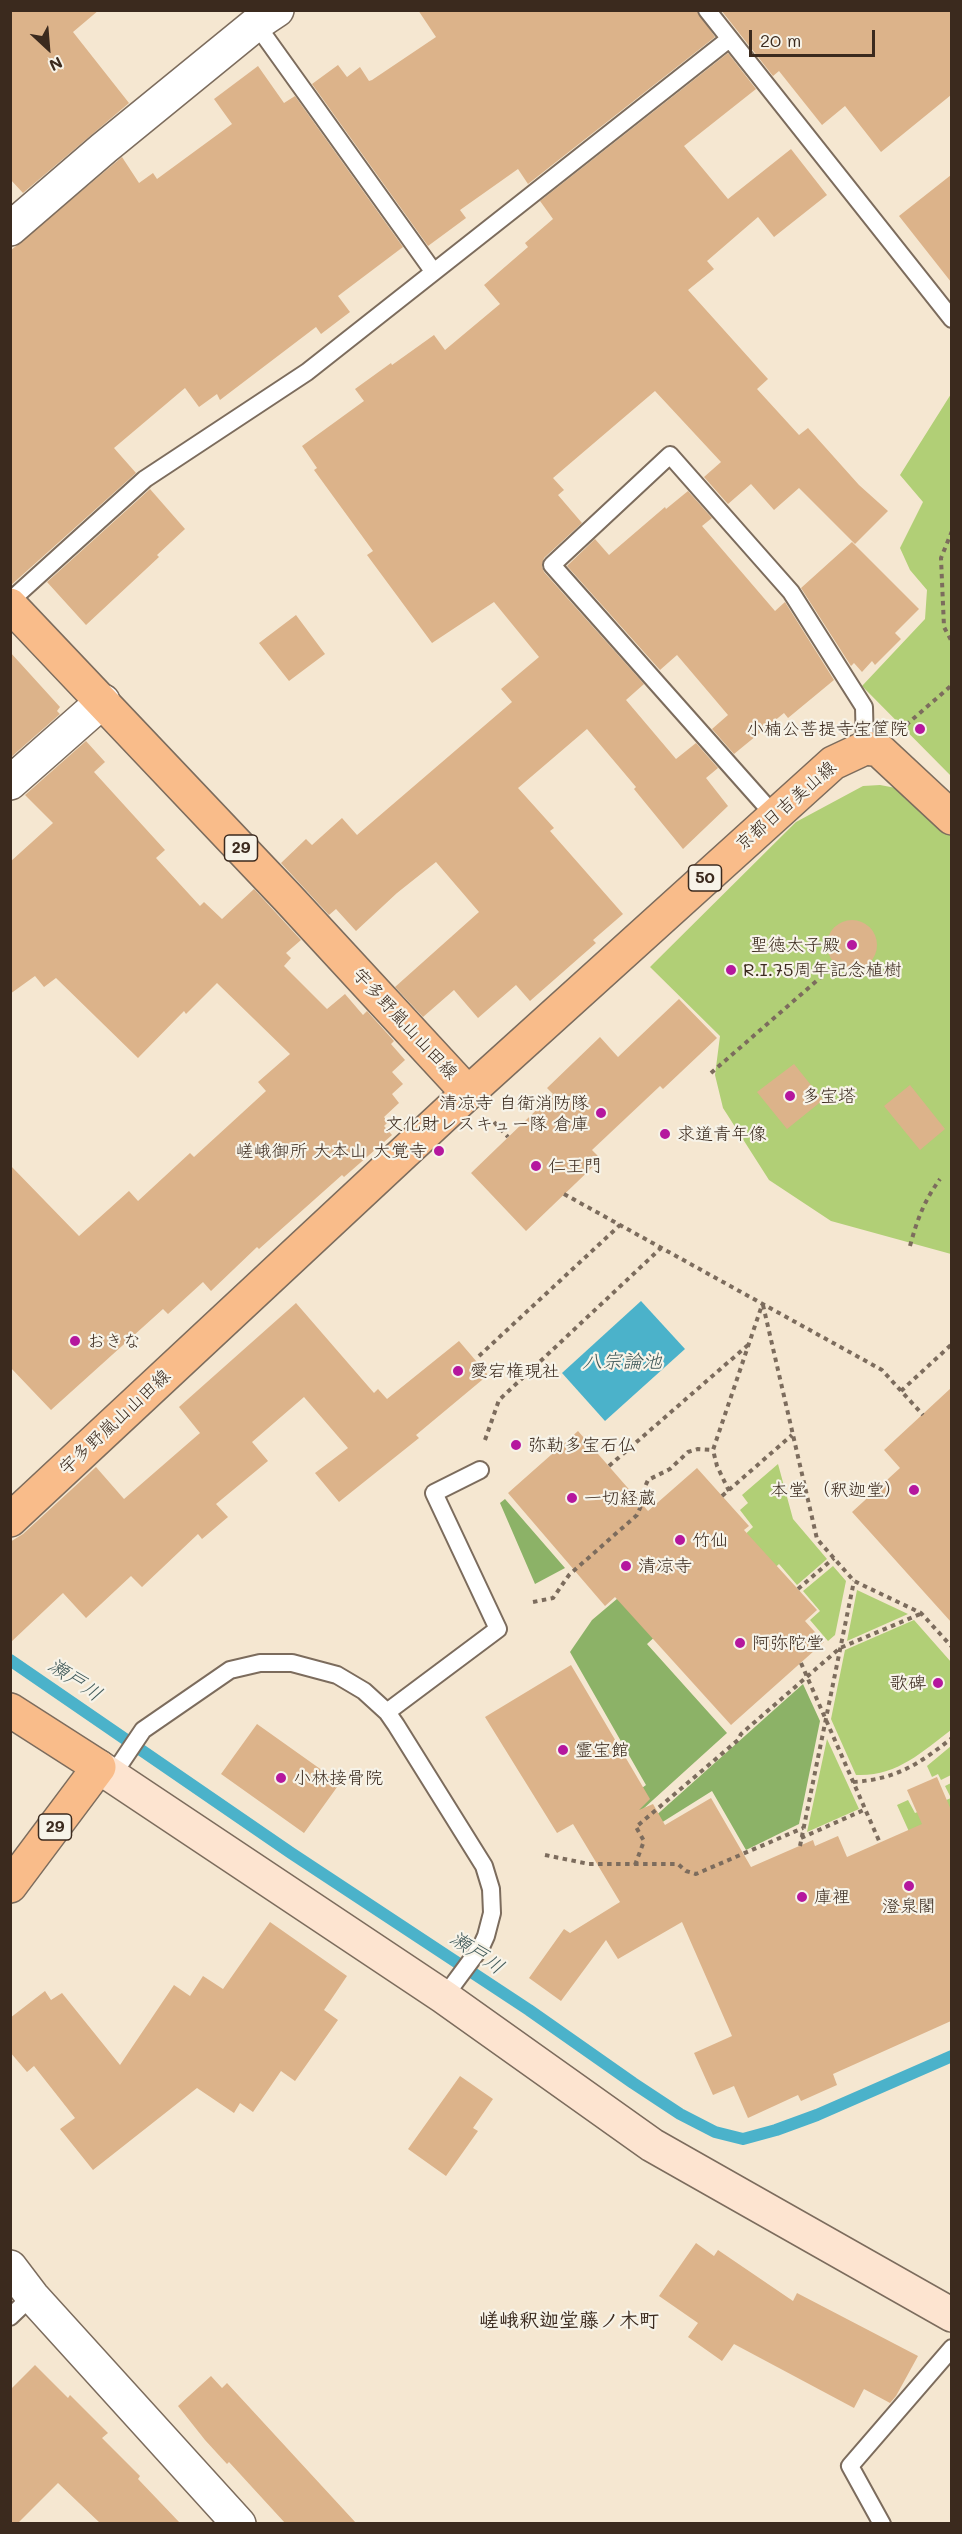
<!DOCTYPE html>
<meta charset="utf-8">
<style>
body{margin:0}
#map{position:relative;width:962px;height:2534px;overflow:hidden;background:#f5e7d1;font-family:Mali,sans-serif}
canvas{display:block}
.frame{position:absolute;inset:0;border:12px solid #3b2a1e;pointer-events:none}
.north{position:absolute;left:18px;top:18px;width:60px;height:60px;-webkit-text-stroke:4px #f7f3e8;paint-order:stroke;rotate:154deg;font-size:16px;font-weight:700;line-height:24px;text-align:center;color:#3b2a1e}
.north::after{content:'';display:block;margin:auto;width:21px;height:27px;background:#3b2a1e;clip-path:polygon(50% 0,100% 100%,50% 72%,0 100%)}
.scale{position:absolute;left:749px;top:30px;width:126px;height:27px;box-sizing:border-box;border:3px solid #3b2a1e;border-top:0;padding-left:8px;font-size:18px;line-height:21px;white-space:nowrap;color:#3b2a1e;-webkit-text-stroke:4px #f7f3e8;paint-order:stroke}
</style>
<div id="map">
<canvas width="962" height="2534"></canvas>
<div class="frame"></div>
<div class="north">N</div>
<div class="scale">20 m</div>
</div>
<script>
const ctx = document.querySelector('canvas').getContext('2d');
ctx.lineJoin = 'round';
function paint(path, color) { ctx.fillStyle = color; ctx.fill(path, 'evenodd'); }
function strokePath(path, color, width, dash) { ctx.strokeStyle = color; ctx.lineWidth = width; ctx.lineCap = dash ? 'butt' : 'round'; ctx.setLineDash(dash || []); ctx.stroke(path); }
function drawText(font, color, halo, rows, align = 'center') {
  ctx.font = font + ' Mali,"Klee One",sans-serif'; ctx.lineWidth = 4.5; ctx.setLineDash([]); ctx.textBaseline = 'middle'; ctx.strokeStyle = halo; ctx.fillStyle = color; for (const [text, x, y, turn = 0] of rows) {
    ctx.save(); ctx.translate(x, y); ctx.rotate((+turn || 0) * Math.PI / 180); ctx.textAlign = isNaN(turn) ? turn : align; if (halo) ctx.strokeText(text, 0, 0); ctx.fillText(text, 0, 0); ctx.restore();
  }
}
paint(new Path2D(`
 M951,394L952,776H951L862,686L925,619L927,590L910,570L900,548L923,502L900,475Z
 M880,785L896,788L951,829V1254L831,1221L769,1180L723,1108L715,1075L720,1036L650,967L796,822L863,786Z
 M778,1464L793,1519L827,1559L797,1585L779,1564L767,1575L738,1541L753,1527L740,1510L748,1503L742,1495Z
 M833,1566L846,1581L835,1635L828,1641L810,1620L820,1611L803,1591Z
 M857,1590L908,1614L847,1641Z
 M914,1620L951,1662V1730C922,1752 896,1777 856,1775L831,1719L845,1650Z
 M827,1739L859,1809L807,1832Z
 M951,1746V1775L941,1780L938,1774L932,1777L927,1766Z
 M951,1783V1844L921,1858L897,1805L908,1800L915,1813L951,1798L945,1786Z`), '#b1cf76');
paint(new Path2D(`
 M505,1499L565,1568L535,1584L500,1503Z
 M663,1560L697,1598L647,1644L727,1733L632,1819L622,1803L646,1785L570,1652L592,1620Z
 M803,1684L820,1721L799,1824L746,1850L712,1791L645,1833L642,1828Z`), '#8cb267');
paint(new Path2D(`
 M641,1301L685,1349L605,1421L562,1373Z`), '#4bb2ca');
strokePath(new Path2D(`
 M10,1660L291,1853L529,2010L633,2083L680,2114L715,2132L743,2139L776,2130L817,2115L952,2056`), '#4bb2ca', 12);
paint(new Path2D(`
 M10,10H99L73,32L129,103L23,193L10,179Z
 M418,10H697L715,37L528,184L518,169L460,210L466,218L428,246L312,84L338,65L347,77L360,67L369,81L372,80L436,37Z
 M721,10H951V95L881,152L845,106L822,125L779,71L773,76Z
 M728,53L756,89L684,146L728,199L791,149L827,195L774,237L758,217L707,261L714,269L688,290L768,379L757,389L799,435L808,428L859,485L888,511L855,544L799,488L774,510L751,484L728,504L704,477L721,462L655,391L553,478L564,490L558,495L582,523L544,558L542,567L544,572L644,684L626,700L676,759L696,743L718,768L706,778L728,806L683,849L634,789L636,787L587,729L518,788L554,828L550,831L623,914L593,940L596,943L530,1001L516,985L478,1018L454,990L423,1017L395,987L479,912L436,862L397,893L356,931L336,909L329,915L281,863L306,839L312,845L342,818L357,835L512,702L501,689L539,657L494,602L432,643L367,555L373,551L314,470L317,468L302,446L364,401L355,389L391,363L392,365L434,335L445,350L500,304L484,285L528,247L525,243L553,219L540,201Z
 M258,66L284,103L295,96L403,247L338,296L350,312L321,334L316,327L220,400L217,394L199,407L185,388L114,448L136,473L10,586V251L122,157L139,183L153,173L157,179L232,124L214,99Z
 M951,175V282L899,216Z
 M150,489L185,529L157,555L159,557L86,625L47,582Z
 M688,491L712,518L702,526L775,611L785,602L834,680L788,718L784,713L734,754L712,729L728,715L677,655L660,670L567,566L595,539L609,555L665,507L666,509Z
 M852,542L919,609L895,633L901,639L875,665L872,661L862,672L854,663L851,666L801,588Z
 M296,615L325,654L289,681L259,643Z
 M10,652L60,707L57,711L60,714L10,758Z
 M86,741L105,762L94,772L165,850L156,858L200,906L204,902L222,919L254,889L301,940L286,953L291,958L284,966L327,1009L345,994L363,1015L367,1011L394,1041L391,1044L405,1060L392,1072L403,1084L392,1094L399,1103L384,1117L388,1122L384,1126L392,1135L344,1177L342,1175L259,1249L257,1247L211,1291L203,1282L168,1314L163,1309L51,1410L10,1367V1165L79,1236L129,1191L138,1201L190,1153L194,1157L266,1091L258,1082L290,1054L217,983L186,1014L184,1011L138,1058L56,978L44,987L35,976L10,994V862L53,823L25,795Z
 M827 945a25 25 0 1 1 50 0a25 25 0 1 1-50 0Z
 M679,999L717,1038L663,1089L660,1086L592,1150L601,1159L526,1231L471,1173L553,1094L547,1088L600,1037L618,1057Z
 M794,1064L823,1100L787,1129L757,1092Z
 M910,1085L945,1129L920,1150L884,1106Z
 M296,1303L374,1393L378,1389L387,1399L459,1341L488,1375L416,1435L419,1438L339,1502L315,1473L348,1448L304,1397L252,1442L268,1461L216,1504L228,1517L202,1539L198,1534L142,1587L131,1576L86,1618L63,1593L10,1643V1542L23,1534L96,1467L124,1499L200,1433L179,1407Z
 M951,1388V1622L852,1512L900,1468L884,1450Z
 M578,1431L648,1511L697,1468L749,1526L744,1530L817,1610L805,1621L824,1642L731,1725L615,1597L605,1606L508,1493Z
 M571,1665L650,1799L639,1810L653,1804L665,1825L711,1798L751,1867L813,1840L815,1846L838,1836L847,1857L922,1824L907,1790L937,1777L951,1810V2021L833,2074L837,2085L801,2101L798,2095L748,2118L734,2086L713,2095L694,2053L732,2036L682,1922L618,1959L606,1940L561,2001L529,1978L564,1929L570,1933L620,1902L573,1824L557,1833L485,1717Z
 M257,1724L340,1783L304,1833L221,1774Z
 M270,1922L347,1976L324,2010L338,2020L295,2081L281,2071L253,2112L240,2103L234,2113L197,2088L93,2170L60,2129L75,2118L34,2066L27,2072L10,2052V2018L45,1991L51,2000L62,1993L120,2065L174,1985L190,1996L203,1976L223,1989Z
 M460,2076L493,2099L473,2128L478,2131L446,2176L408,2149Z
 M696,2243L714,2256L718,2250L793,2301L797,2293L918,2356L896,2396L890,2403L864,2389L854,2408L734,2344L722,2361L688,2337L698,2323L659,2296Z
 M35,2365L68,2398L70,2395L108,2433L102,2438L140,2476L138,2479L180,2523H100L58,2483L18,2523H10V2390Z
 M211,2376L222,2388L227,2383L356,2523H285L229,2462L227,2464L205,2440L178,2406Z`), '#dcb38a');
const lane = new Path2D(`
 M707,10L952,319
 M256,24L433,271
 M10,601L145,479L307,372L728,40
 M774,815L552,565L670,455L791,592L864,707L865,748
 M387,1712L498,1629L434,1493L480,1470
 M112,1776L143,1730L230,1670L260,1663H292L337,1675L364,1691L387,1712L396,1725L484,1866L491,1889L492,1913L486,1936L481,1947L444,1997
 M10,2317L32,2296
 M882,2524L850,2466L952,2348`);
const street = new Path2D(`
 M10,229L104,148L256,24L277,10
 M10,783L103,701
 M10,2267L32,2296L239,2524`);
const secondary = new Path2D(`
 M99,1767L444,1997L652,2145L952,2315`);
const primary = new Path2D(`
 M10,605L287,897L468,1093
 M10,1520L468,1093L833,763L865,748L879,750L952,818
 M10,1710L99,1767L10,1886`);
strokePath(lane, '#7c6c5d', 20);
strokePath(street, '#7c6c5d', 36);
strokePath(secondary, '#7c6c5d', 36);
strokePath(primary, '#7c6c5d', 36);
strokePath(new Path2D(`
 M952,531L941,558L944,627L952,642
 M906,725L952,685
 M711,1073L828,971
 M494,1122L508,1137
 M564,1194L882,1370L923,1415
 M910,1246C917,1220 924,1201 940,1179
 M763,1305L817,1539L854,1581L921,1613L952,1647
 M479,1356L620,1225
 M901,1391L952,1344
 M485,1440L499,1400L661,1248
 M609,1466L748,1345
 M729,1491L717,1466L713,1450L762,1305
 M722,1496L792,1435
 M798,1589L834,1558
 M533,1602L553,1598L569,1575L637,1515L644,1499V1489L648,1480L670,1469L688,1452L698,1449L713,1450
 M801,1663L880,1843
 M853,1782C897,1779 919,1764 952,1738
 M801,1838L866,1809
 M800,1846L854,1581
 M545,1855L589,1864H678L686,1871L696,1874L803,1828
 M635,1865L644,1841L636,1827L738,1740L741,1734L840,1648L920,1614`), '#7c6c5d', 4, [4.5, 4.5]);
strokePath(lane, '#fff', 16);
strokePath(street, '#fff', 33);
strokePath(secondary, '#fde4d0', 33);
strokePath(primary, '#f9bc8a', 33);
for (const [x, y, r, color] of [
 [920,729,6,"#b5179e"],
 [852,945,6,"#b5179e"],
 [731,970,6,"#b5179e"],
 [790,1096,6,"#b5179e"],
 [601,1113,6,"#b5179e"],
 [665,1134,6,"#b5179e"],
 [439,1151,6,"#b5179e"],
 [536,1166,6,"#b5179e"],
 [75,1341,6,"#b5179e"],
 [458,1371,6,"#b5179e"],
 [516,1445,6,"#b5179e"],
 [914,1490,6,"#b5179e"],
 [572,1498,6,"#b5179e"],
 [680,1540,6,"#b5179e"],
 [626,1566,6,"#b5179e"],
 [740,1643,6,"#b5179e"],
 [938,1683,6,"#b5179e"],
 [563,1750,6,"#b5179e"],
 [281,1778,6,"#b5179e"],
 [909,1886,6,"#b5179e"],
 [802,1897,6,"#b5179e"]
]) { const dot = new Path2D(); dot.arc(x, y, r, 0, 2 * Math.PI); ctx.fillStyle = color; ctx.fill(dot); strokePath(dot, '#f7f3e8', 2); }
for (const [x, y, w] of [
 [241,848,33],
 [705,878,33],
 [55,1827,33]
]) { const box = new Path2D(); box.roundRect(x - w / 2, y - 13, w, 26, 4.5); ctx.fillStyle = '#f7f3e8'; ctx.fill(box); strokePath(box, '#3b2a1e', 1.5); }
drawText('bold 16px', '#3b2a1e', null, [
 ["29",241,848],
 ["50",705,878],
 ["29",55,1827]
]);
drawText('18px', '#3b2a1e', '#f7f3e8', [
 ["小楠公菩提寺宝筐院",908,729,"right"],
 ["聖徳太子殿",840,945,"right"],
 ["R.I.75周年記念植樹",743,970],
 ["多宝塔",802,1096],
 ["清凉寺 自衛消防隊",589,1103,"right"],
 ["文化財レスキュー隊 倉庫",589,1124,"right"],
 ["求道青年像",677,1134],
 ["嵯峨御所 大本山 大覚寺",427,1151,"right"],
 ["仁王門",548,1166],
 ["おきな",87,1341],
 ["愛宕権現社",470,1371],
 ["弥勒多宝石仏",528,1445],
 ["本堂 （釈迦堂）",902,1490,"right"],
 ["一切経蔵",584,1498],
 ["竹仙",692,1540],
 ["清凉寺",638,1566],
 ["阿弥陀堂",752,1643],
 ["歌碑",926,1683,"right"],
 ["霊宝館",575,1750],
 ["小林接骨院",293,1778],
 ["庫裡",814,1897],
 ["澄泉閣",909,1906,"center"]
], 'left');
drawText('18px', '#3b2a1e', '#f7f3e8', [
 ["京都日吉美山線",786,806,-41],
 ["宇多野嵐山山田線",405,1024,47],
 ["宇多野嵐山山田線",115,1422,-43]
]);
drawText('italic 20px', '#415a5a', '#f7f3e8', [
 ["八宗論池",622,1362],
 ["瀬戸川",75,1680,34],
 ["瀬戸川",477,1953,34]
]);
drawText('bold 20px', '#3b2a1e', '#f7f3e8', [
 ["嵯峨釈迦堂藤ノ木町",569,2321]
]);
</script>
